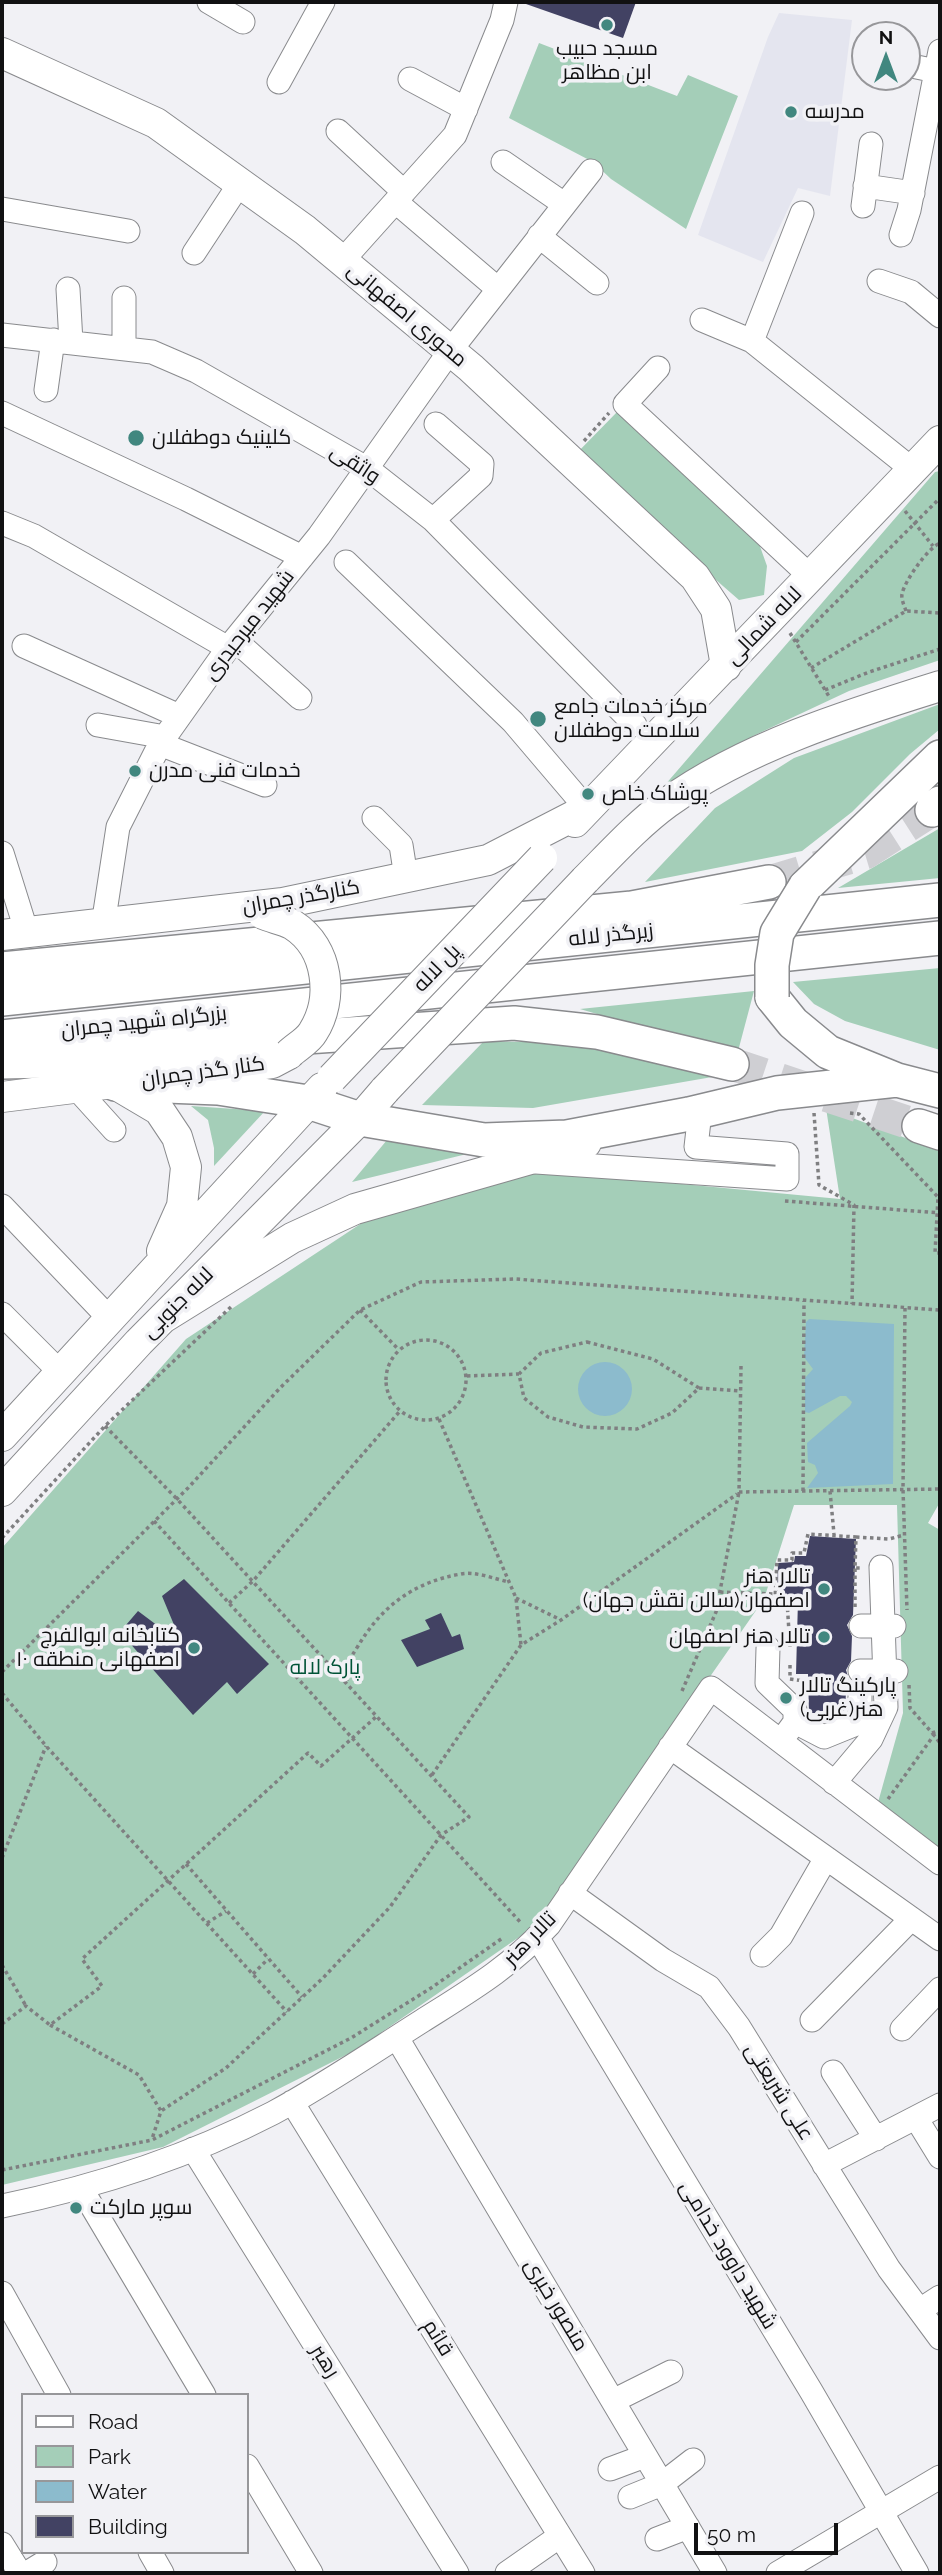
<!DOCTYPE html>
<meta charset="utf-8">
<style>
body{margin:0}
#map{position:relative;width:942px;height:2575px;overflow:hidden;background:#f1f1f5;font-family:Raleway,sans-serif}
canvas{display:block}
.frame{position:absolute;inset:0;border:4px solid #111112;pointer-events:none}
.legend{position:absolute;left:21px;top:2393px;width:228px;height:161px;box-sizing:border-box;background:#f1f1f5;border:2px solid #97979a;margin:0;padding:9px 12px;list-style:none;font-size:21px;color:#111112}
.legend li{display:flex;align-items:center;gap:14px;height:35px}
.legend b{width:35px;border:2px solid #97979a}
.north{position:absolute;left:851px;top:21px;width:70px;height:70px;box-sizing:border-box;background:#f1f1f5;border:2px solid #97979a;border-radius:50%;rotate:0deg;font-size:19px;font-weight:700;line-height:28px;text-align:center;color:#111112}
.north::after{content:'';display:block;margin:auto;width:24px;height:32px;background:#41877f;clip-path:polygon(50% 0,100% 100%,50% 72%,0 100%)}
.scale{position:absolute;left:694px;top:2523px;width:144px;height:32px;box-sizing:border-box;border:4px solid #111112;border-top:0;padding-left:9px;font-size:21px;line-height:24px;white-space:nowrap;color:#111112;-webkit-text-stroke:5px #f1f1f5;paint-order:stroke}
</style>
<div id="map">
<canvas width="942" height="2575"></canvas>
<div class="frame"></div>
<ul class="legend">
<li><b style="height:9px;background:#fff"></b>Road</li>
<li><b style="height:19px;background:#a4ceb8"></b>Park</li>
<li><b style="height:19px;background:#8cbbcd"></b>Water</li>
<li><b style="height:19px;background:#424263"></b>Building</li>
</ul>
<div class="north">N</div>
<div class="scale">50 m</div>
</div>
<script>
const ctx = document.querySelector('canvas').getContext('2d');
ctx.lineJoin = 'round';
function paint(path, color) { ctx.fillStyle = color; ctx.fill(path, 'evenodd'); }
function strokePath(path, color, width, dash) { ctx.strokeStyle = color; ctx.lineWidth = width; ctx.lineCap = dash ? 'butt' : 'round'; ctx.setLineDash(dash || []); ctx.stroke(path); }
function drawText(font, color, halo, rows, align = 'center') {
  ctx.font = font + ' Raleway,Cairo,sans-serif'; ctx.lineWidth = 7; ctx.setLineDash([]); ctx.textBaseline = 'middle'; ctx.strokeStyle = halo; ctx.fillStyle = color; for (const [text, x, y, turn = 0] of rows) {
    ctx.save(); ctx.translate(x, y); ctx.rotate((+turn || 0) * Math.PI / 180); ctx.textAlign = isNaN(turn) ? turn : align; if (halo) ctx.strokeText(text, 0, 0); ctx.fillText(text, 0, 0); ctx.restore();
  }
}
paint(new Path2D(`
 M779,13L852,20L830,196L798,188L763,262L698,235L768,37Z`), '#e4e5ef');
paint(new Path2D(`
 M539,43L677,96L688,75L738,96L686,229L611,179L593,162L509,118Z
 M617,412L757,538L767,566L764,595L739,600L574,456Z
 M940,471V660L849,691L753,736L658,793L935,472Z
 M940,704V729L910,754L852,812L802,851L645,882L715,808L794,758Z
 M940,828V878L838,888Z
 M940,968V1050L845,1021L814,1004L793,982Z
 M754,991L737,1055L580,1009Z
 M484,1041L568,1043L718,1076L533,1108L422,1105Z
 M191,1106L265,1111L214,1166V1148L208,1120Z
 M826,1108L940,1151V1502L928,1523L940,1530V1850L877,1806L903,1713L897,1505H794L764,1599L538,1924L356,2050L163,2147L2,2185V1548L186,1339L374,1215L545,1171L840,1199Z
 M392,1134L471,1153L352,1182Z`), '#a4ceb8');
paint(new Path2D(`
 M809,1319L894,1324L893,1484L807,1488L818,1473L815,1465L808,1462L807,1443L850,1406L852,1402L846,1396H840L809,1413L805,1412V1378L813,1369L804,1357L806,1322Z
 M578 1389a27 27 0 1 1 54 0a27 27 0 1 1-54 0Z`), '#8cbbcd');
paint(new Path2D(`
 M526,2H636L623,38L526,4Z
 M810,1536L856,1539L853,1615L847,1625L852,1636L851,1661L846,1670L850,1683L846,1691L845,1713H809L808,1674H796L798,1600L777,1597L778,1563L794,1562L795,1556H806Z
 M184,1579L269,1664L237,1694L227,1682L193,1715L120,1632L138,1611L182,1644L162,1596Z
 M441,1613L452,1637L460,1634L464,1649L417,1667L401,1640L430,1629L425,1620Z`), '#424263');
strokePath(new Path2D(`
 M769,882L865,853L932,810
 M732,1064L919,1126`), '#cfcfd3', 33, [33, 17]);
const minor = new Path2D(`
 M209,2L243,22
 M907,65L936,71
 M410,79L466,109
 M279,82L323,2
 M338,131L404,192
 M503,162L564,204
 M865,186L913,193
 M396,202L498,289
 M863,206L871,144
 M2,209L128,231
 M901,235L909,210L940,51
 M539,236L597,283
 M194,253L240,183
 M342,261L455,135L502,20L506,2
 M879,281L911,292L940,316
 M68,289L71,342
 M124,298V348
 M702,320L752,341L913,470
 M2,335L152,352L196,371L368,469L433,520L635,725
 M752,341L802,213
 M658,368L625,404L811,577
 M46,390L53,340
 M2,413L186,499L302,557
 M433,520L481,476L482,464L436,424
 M2,523L34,536L228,648
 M346,562L513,722L587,809
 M235,640L300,698
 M24,646L179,716
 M98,725L165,737
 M160,744L265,785
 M374,818L401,845L406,877
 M2,853L27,933
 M103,925L118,827L160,744L228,648L319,536L450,351L591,171
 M77,1089L114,1130
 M536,1162L787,1179V1154L696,1147L700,1112
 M2,1206L110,1319
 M2,1314L61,1373
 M861,1626H894
 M768,1648L767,1683L795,1710V1722L781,1741
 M860,1671H896
 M795,1722L824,1737L856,1724L860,1713V1692
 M670,1747L940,1939
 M834,1783L871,1739L886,1707L881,1567
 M570,1893L663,1960L709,1987L739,2027L889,2269L940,2338
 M537,1937L811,2391L917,2573
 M762,1955L781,1936L826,1858
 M812,2020L911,1919
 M902,2029L940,1989
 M397,2038L715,2573
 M833,2072L876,2139
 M292,2102L583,2573
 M916,2118L940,2157
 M193,2149L457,2573
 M824,2165L940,2105
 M81,2188L204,2395
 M2,2206C95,2187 188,2157 273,2113C325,2085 373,2052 422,2021C471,1990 509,1968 549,1925L711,1688L940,1863
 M2,2293L59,2395
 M920,2310L940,2297
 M613,2401L671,2372
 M247,2466L311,2573
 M610,2469L645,2456
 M630,2497L662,2484L693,2460
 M657,2539L688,2527
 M2,2544L20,2573
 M150,2552L162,2573
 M27,2573L45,2562
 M507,2573L560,2536
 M778,2573L940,2477`);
const major = new Path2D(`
 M2,53L156,123L305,230L471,368L695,577L716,609L726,666
 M575,822L940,441
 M585,880C611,854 637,825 667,803C744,747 850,714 940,686
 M2,935L283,903L488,860L587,809
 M115,1084L159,1110L177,1137L186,1167L182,1206L162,1251
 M2,1097L272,1063L289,1054
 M163,1318L292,1238L355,1209L586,1143
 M2,1436L322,1088
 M2,1491L139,1342L360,1119L385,1090`);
const highway = new Path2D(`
 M932,810L940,803
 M805,887L940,757
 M2,969L632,908L769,882
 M772,997L793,1023L828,1052L897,1080L940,1091
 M2,999L940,900
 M2,1037L940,938
 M2,1062L96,1060L306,1037L514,1023L597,1032L732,1064
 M115,1084L218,1088L308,1102L360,1119L484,1140L567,1137L689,1114L777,1093L897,1080
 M919,1126L940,1133`);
strokePath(minor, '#898a8d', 25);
strokePath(major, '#898a8d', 32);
strokePath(highway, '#898a8d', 36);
strokePath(new Path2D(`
 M584,441L609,413
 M905,511L933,546
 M906,611C904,605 901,599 902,594C905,580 928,548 940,543
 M790,633L830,698
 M796,642L940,498
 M811,668L906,611L940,613
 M825,690L869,672L940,649
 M814,1113L819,1185L854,1205L852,1304
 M850,1113L859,1114L938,1197L935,1253H940
 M785,1201L940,1213
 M905,1308L903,1489L907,1610
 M360,1310L399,1350
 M386 1380a40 40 0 1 1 80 0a40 40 0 1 1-80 0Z
 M587,1342L653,1359L699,1388L672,1413L637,1429L583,1427L548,1417L524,1398L519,1374L541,1353Z
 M741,1366L739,1492L940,1489
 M467,1376L519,1374
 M699,1388L741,1391
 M439,1419L516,1598L521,1645
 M105,1426L177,1499L469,1817L441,1835L390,1907L323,1978L226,2068L161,2111
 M803,1491L804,1301
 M830,1491L834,1534
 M154,1521L522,1924
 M856,1537L889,1539L904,1535
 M2,1538L105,1426L233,1305
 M720,1592L775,1594
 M516,1598L561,1620
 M229,1603L253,1581L400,1411
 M855,1607V1568
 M790,1647L787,1601L775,1599L777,1560H792V1553H804L808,1534L856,1537L855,1568H861
 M790,1665V1679L803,1681L805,1691
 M2,1672L188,1488L280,1388L360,1310L421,1282L515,1279L940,1310
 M347,1681C344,1666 350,1659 358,1646C382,1606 414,1582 461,1574C475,1571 495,1579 509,1582
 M909,1685L910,1708L934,1735
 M682,1691L716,1612L739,1492
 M2,1693L46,1746L287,2012
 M932,1733L940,1730
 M432,1775L521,1645L561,1620L737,1494
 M888,1799L934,1735L940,1743
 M2,1858L46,1746
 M186,1864L302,1997
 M207,1923L226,1911
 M2,1965L26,2006
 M253,1974L268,1959
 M2,2024L26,2006L50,2025L102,1986L82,1959L308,1753L321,1766L377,1716
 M50,2025L139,2075L161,2111L152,2139
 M2,2170L152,2140L351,2038L431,1988L504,1937`), '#7f7f81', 3.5, [3.5, 3.5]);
strokePath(minor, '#fff', 23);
strokePath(major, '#fff', 30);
strokePath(highway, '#fff', 33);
const majorBridge = new Path2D(`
 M263,914C272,918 285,920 293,925C329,948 334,999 313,1032C308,1041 296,1047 289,1054
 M332,1078L542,858
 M385,1090L585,880`);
const highwayBridge = new Path2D(`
 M772,997V965L777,933L805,887`);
strokePath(majorBridge, '#898a8d', 32, []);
strokePath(highwayBridge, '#898a8d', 36, []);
strokePath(majorBridge, '#fff', 30);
strokePath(highwayBridge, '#fff', 33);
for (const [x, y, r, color] of [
 [607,25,7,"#41877f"],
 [791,112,7,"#41877f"],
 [136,438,9,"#41877f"],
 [538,719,9,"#41877f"],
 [135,771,7,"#41877f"],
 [588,794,7,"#41877f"],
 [824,1589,7,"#41877f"],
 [824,1637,7,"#41877f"],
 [194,1648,7,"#41877f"],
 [786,1698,7,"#41877f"],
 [76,2208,7,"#41877f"]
]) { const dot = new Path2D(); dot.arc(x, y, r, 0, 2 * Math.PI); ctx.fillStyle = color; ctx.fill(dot); strokePath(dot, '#f1f1f5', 2.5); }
drawText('21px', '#111112', '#f1f1f5', [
 ["مسجد حبیب",607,49,"center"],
 ["ابن مظاهر",607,73,"center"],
 ["مدرسه",805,112],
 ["کلینیک دوطفلان",152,438],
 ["مرکز خدمات جامع",554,707],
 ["سلامت دوطفلان",554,731],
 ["خدمات فنی مدرن",149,771],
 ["پوشاک خاص",602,794],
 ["تالار هنر",810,1577,"right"],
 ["اصفهان(سالن نقش جهان)",810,1601,"right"],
 ["کتابخانه ابوالفرج",180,1636,"right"],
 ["اصفهانی منطقه ۱۰",180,1660,"right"],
 ["تالار هنر اصفهان",810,1637,"right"],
 ["پارکینگ تالار",800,1686],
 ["هنر(غربی)",800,1710],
 ["سوپر مارکت",90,2208]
], 'left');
drawText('21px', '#111112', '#f1f1f5', [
 ["محوری اصفهانی",407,315,40],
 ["واثقی",355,464,33],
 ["شهید میرحیدری",249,625,-52],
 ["لاله شمالی",764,626,-46],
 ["کنارگذر چمران",301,897,-10],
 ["زیرگذر لاله",611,935,-6],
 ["پل لاله",437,968,-46],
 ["بزرگراه شهید چمران",144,1022,-6],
 ["کنار گذر چمران",203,1072,-8],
 ["لاله جنوبی",178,1303,-45],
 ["تالار هنر",530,1939,-46],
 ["علی شریعتی",779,2092,58],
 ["شهید داوود خدامی",728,2255,59],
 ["منصور خیری",556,2305,59],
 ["قائم",438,2338,58],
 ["رهبر",325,2361,58]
]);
drawText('21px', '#005337', '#f1f1f5', [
 ["پارک لاله",325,1668]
]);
</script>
